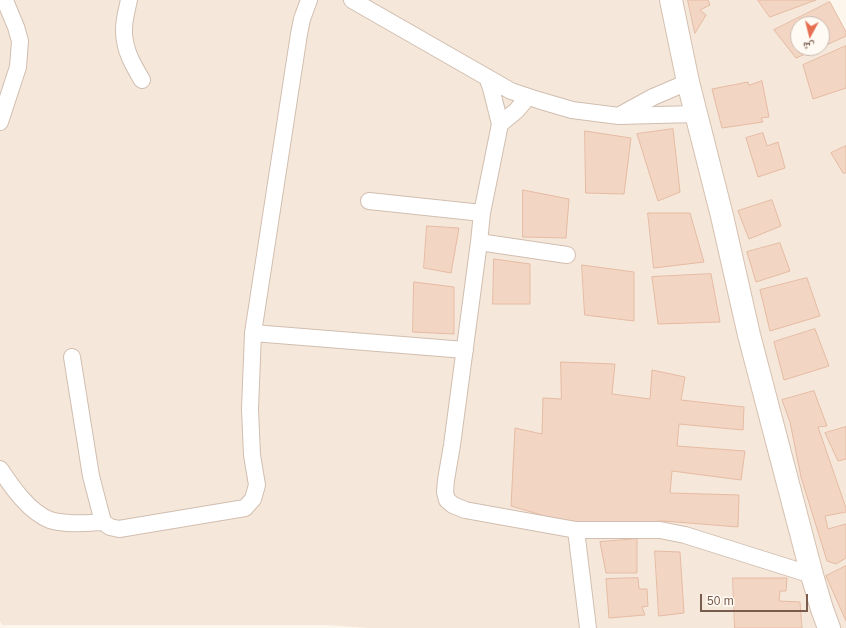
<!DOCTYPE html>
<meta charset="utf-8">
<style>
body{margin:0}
#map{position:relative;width:846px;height:628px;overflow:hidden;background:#fdf6ec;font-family:Helvetica,"Noto Naskh Arabic",sans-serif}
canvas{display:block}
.north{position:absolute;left:790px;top:16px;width:40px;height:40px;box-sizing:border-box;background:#fffaf3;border:1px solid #cabbb1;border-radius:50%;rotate:187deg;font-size:11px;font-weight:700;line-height:16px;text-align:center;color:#7a5c4d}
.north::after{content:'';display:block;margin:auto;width:14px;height:18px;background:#e76f51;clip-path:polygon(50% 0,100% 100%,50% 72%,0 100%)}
.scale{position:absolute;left:700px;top:594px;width:108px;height:18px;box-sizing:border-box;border:2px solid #7a5c4d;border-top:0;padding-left:5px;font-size:12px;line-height:14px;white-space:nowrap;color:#7a5c4d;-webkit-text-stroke:3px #fffaf3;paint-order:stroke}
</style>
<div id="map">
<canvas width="846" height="628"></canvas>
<div class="north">ش</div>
<div class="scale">50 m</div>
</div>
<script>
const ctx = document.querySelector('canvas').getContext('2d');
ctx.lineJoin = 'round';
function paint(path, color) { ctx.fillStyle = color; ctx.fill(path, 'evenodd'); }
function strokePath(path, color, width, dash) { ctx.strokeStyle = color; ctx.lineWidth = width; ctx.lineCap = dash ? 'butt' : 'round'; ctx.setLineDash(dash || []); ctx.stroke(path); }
paint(new Path2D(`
 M0,0H829L846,32V628H369L327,625H2L0,621ZM798,24H822V48H798Z`), '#f5e8da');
const building = new Path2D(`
 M688,0H708L710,5L700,10L706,15L695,33Z
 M758,0H816L770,17Z
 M830,2L846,32V36L822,47V24H798V48H819L796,58L774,30Z
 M846,46V88L813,99L803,65Z
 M762,81L769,117L761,118L763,122L722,128L712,89L748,82L749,85Z
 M673,129L680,192L658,201L637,134Z
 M585,131L631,138L624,194L586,193Z
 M763,133L767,146L778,142L785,168L758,177L746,138Z
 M846,146V173H843L831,153Z
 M523,190L569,199L566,238L523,237Z
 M772,200L781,226L749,239L738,211Z
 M648,213H690L704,262L654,268Z
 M427,226L459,228L451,273L424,268Z
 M780,243L790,271L756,282L747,252Z
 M494,259L530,264V304H493Z
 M582,265L634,272V321L585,315Z
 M711,274L720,322L658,324L652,277Z
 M807,278L820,316L770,331L760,290Z
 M414,282L454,287V334L413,332Z
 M815,329L829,366L784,380L774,342Z
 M561,362L615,364L612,394L650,399L652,370L685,377L681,400L744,407L743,430L679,424L677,446L745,451L741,480L672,471L670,493L739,495L738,527L664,521L602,524L581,523L545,516L511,506L515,428L542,434L543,398L561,399Z
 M814,391L827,426L818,427L846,508V512L825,516L828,529L846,524V558L836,564L827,561L801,477L790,422L782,400Z
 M846,427V459L838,461L825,433Z
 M637,539V573H606L600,542Z
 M655,551L680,552L684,613L659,616Z
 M846,566V621L826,576Z
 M638,578L639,589H647L648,606L642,607L645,615L609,618L606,579Z
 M733,578H787L786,591H780L779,601L800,602L802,628H735Z`);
paint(building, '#f3d5c3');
strokePath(building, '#e6bba3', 1);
const street = new Path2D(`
 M129,0C126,13 122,28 125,41C127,55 135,68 142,80
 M352,0L511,91L538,100L572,110L619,116L696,114
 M487,77L491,88L500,124L482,213L479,242L452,445L446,480L445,492L447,500L453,505L465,510L576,530H660L685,535L812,575
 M622,114L653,97L688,82
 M0,122L18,67L20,41L16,27L6,3L0,0
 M500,124L516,111L528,97
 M369,201L482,213
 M479,242L567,255
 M253,333L465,350
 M72,357L91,476L103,522L110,527L119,529L245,508L253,499L257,485L252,455L250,409L253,333L299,34L302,19L309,0
 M0,469C12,487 29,512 50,520C67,525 86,523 103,522
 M576,530L588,628`);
const secondary = new Path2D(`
 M671,0L688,82L722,216L749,335L812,575L822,609L829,628`);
strokePath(street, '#d1beb0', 18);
strokePath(secondary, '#d6c0b0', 24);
strokePath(street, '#fff', 16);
strokePath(secondary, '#fff', 22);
</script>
